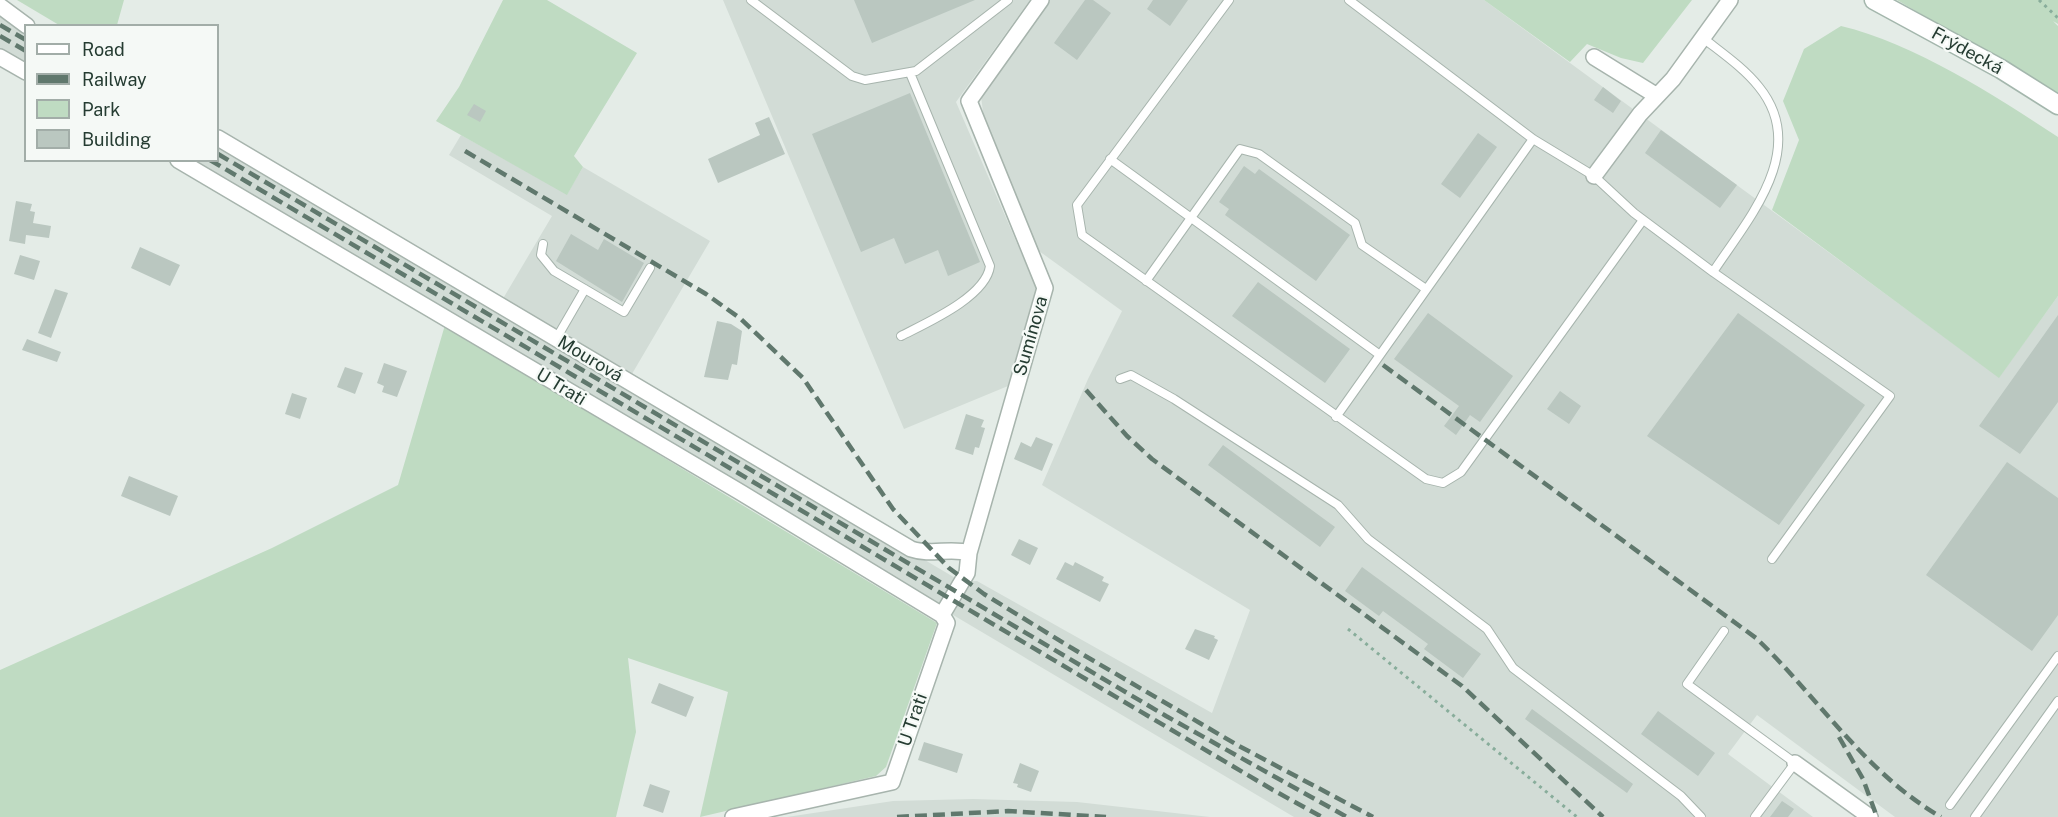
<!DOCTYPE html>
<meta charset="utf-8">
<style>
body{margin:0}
#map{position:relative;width:2058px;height:817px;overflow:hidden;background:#e4ece7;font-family:"Public Sans",sans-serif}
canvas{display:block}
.legend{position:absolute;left:24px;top:24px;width:195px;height:138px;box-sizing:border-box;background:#f5f9f6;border:2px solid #a2ada8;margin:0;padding:8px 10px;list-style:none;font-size:18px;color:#253c32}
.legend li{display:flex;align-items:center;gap:12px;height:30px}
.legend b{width:30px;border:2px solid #a2ada8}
</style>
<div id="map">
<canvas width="2058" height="817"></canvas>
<ul class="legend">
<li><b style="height:8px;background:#fff"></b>Road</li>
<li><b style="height:8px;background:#60786d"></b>Railway</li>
<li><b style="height:16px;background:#bfdbc2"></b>Park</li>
<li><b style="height:16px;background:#bac7c0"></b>Building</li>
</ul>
</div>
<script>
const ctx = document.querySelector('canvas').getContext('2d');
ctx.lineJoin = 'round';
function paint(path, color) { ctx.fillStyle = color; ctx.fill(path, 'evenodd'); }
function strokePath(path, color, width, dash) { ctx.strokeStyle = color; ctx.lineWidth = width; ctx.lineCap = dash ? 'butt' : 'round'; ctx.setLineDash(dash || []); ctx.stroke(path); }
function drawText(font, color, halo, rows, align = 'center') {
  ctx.font = font + ' "Public Sans",sans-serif'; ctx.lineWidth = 4.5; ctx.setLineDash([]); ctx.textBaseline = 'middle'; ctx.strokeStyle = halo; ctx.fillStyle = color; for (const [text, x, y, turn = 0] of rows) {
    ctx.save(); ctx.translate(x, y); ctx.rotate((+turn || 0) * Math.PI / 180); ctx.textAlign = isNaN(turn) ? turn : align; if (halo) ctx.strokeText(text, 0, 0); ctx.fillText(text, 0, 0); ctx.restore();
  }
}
paint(new Path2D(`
 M723,0H1030L956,102L1038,292L1008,386L904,429Z
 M1050,0H1484L1999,377L2058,296V817H1895L1757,715L1728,754L1813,817H1294L187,161L218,160V141L962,582L977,581L1212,713L1250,610L1042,485L1088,379L1122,311L1039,251L984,120L981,96Z
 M0,12L25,27V65L0,50Z
 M461,135L567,194L583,167L710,241L629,379L501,302L552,216L449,155Z
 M973,799L1077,802L1210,817H787L893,801Z`), '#d2dcd6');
paint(new Path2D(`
 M17,0H124L117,25H59Z
 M503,0H547L637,53L574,156L583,167L567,195L436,121L459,87Z
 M1484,0H1692L1643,63L1621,58L1587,44L1570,62Z
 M1897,0H2058V24L2053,21L2058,26V94Z
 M1841,26C1913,43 1996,96 2058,137V296L1999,378L1772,210L1799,140L1783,101L1804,49Z
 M445,325L937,623L886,767L876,776L700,817L728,692L628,658L636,732L616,817H0V670L272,548L398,485Z`), '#bfdbc2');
paint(new Path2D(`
 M854,0H975L872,43Z
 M1085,0H1093L1111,13L1077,60L1054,43Z
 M1153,0H1188L1170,26L1147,9Z
 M1603,87L1621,101L1613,113L1594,100Z
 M910,93L980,262L948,276L938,250L905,264L894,238L861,252L812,134Z
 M474,104L486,111L480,122L467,115Z
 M769,117L785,154L718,183L708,159L760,135L755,123Z
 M1661,130L1737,185L1720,208L1645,153Z
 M1478,133L1497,147L1460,198L1441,184Z
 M1244,166L1255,174L1259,169L1350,235L1316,281L1225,215L1229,209L1219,202Z
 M16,201L32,204L30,211L35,212L33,223L51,226L49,238L26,235L25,244L9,241Z
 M571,234L598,250L604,239L644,263L622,302L556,261Z
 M140,247L180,265L170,286L131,268Z
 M20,255L40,261L34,280L14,274Z
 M1258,282L1350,349L1325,383L1232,316Z
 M55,289L68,293L51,338L38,333Z
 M1428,313L1513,376L1480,422L1470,415L1456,435L1444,426L1459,406L1394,359Z
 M1738,313L1865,405L1779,525L1647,436Z
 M2058,315V402L2020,454L1979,426Z
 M717,321L731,324L742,331L737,365L732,364L728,380L704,377Z
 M27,339L61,352L57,362L22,350Z
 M384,363L407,371L397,397L382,392L384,386L377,383Z
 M345,367L363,373L355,394L337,387Z
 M1560,391L1581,406L1569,424L1547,409Z
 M292,393L307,398L300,419L285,414Z
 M966,414L984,420L981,427L985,428L979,448L975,447L973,455L955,449Z
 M1036,437L1053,444L1042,471L1014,459L1021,442L1031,447Z
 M1223,445L1335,527L1320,547L1208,465Z
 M2007,462L2058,498V615L2032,651L1926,575Z
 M129,476L178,496L170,516L121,496Z
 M1019,539L1038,548L1030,565L1011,555Z
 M1065,562L1073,566L1075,562L1104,577L1102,581L1109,584L1100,602L1056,579Z
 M1362,567L1481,654L1463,678L1424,649L1428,644L1383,611L1379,616L1345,591Z
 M1195,629L1215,636L1214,638L1218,640L1209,660L1185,649Z
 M659,683L694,697L686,717L651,703Z
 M1532,709L1633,784L1627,793L1525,719Z
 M1658,711L1715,753L1698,776L1641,734Z
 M924,742L963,754L957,773L918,760Z
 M1020,763L1039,771L1031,792L1017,787L1018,784L1013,783Z
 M650,784L670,791L663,813L643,806Z
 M1782,801L1794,809L1788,817H1770Z`), '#bac7c0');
const lane = new Path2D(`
 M751,0L852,76L865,80L916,71L1008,0
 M1229,0L1077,205L1082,235L1426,479L1443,483L1461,472L1643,220
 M1349,0L1533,139L1594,176L1634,213L1713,272L1890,396L1772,559
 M1703,38C1722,53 1744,68 1759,87C1810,150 1748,219 1713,272
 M1110,159L1380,355
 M543,244L541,255L554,271L624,312L650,268
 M1146,281L1240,149L1259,154L1355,223L1362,245L1426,289
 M901,336C926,323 986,297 990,266L910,73
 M556,339L585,289
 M1120,379L1131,375L1174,399L1338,505L1368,539L1487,629L1513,668L1681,796L1701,817
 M1336,417L1533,139
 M1724,631L1687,684L1795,763L1755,817
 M1950,805L2058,656
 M1975,817L2058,701`);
const street = new Path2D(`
 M0,6L27,26
 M0,57L26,72
 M1657,96L1673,79L1730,0
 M218,138L911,549C931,556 950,547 969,553
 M178,160L740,492L942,615
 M1594,176L1640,114L1657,96L1594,57
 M1795,763L1870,817
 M733,817L892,782L947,623L942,615L967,573L969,553L1045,288L969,101L1041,0`);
const secondary = new Path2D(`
 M1874,0L2001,69L2058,105`);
strokePath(lane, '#a7b4ad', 10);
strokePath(street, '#a7b4ad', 18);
strokePath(secondary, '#a4b7ad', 21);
strokePath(new Path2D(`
 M2039,0L2058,18
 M1348,629L1577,817`), '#88ad9b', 3, [3, 4.5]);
strokePath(lane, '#fff', 8);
strokePath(street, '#fff', 15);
strokePath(secondary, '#fff', 18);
strokePath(new Path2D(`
 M0,25L26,40
 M0,36L26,51
 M465,151L706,294L741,319L803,378L893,509L949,568L984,594L1070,647L1239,746L1373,817
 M218,154L1166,716L1347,817
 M210,160L1273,790L1322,817
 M1383,365L1756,638C1818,697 1865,773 1941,817
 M1086,390L1127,436L1152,459L1462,686L1603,817
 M1839,737L1863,779L1877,817
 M897,817L1008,811L1106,817`), '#60786d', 4.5, [12, 6]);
drawText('18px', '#253c32', '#f5f9f6', [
 ["Frýdecká",1967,51,29],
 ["Sumínova",1031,336,-74],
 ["Mourová",590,359,31],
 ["U Trati",561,387,31],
 ["U Trati",913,720,-71]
]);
</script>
